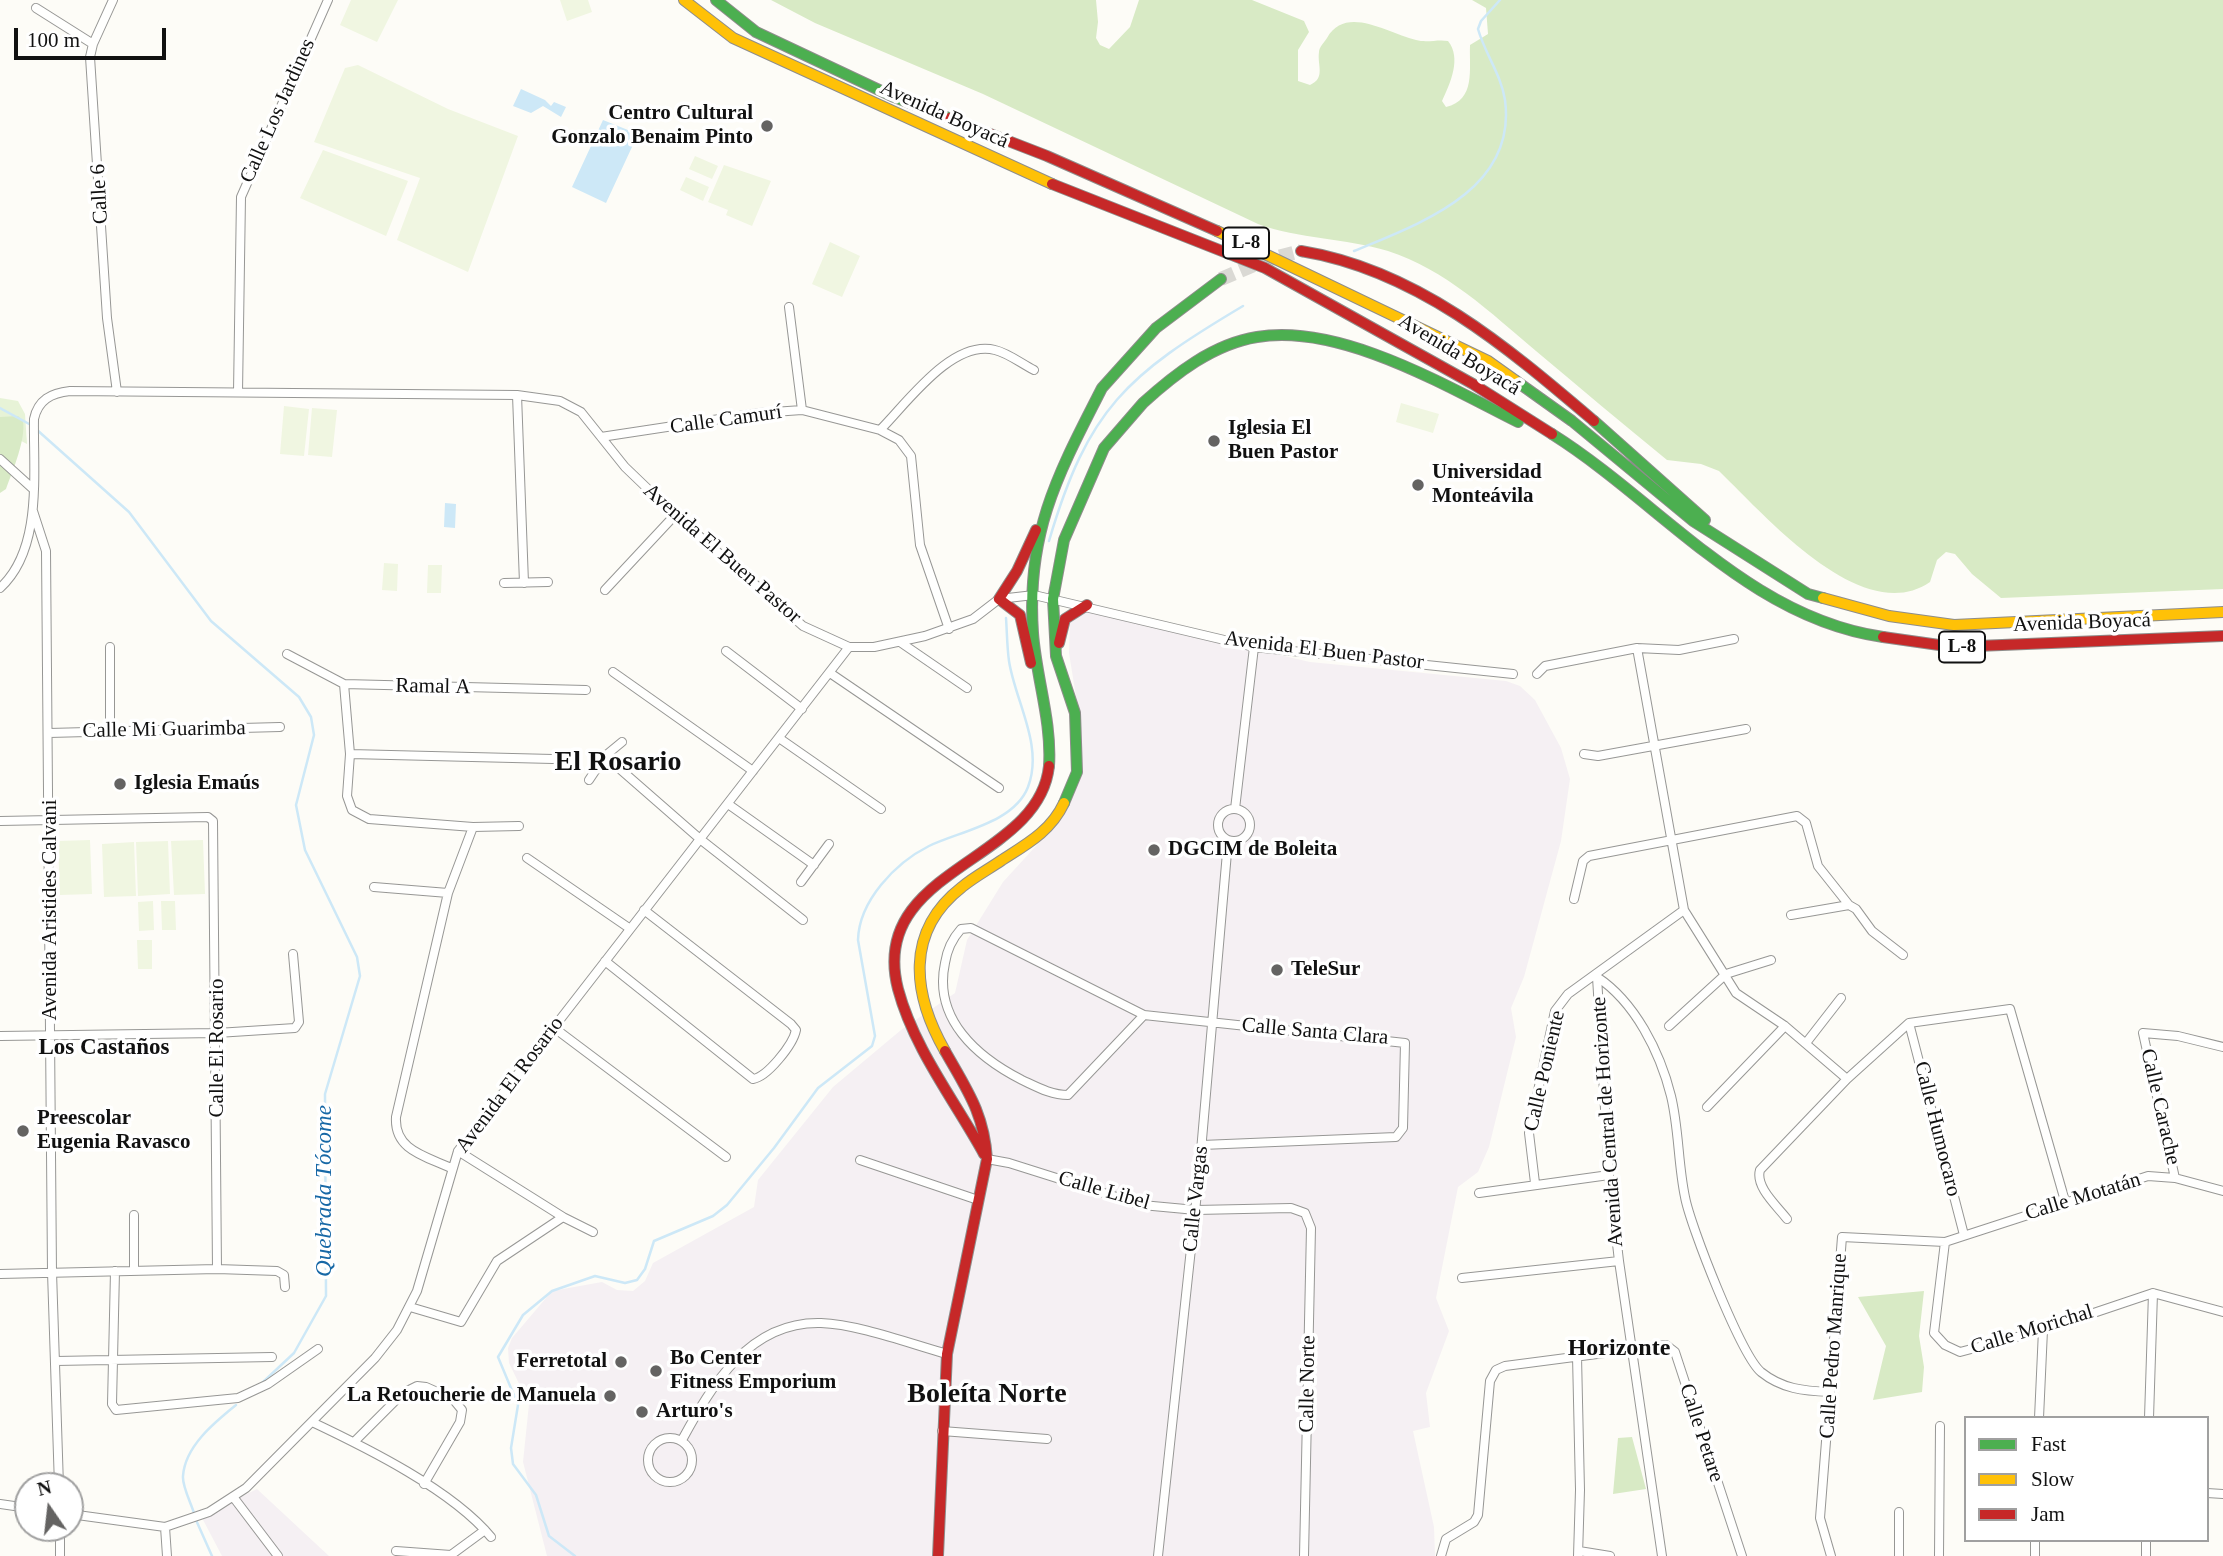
<!DOCTYPE html>
<meta charset="utf-8">
<style>
body{margin:0}
#map{position:relative;width:2223px;height:1556px;overflow:hidden;background:#fdfcf7;font-family:"Times New Roman",serif}
canvas{display:block}
.legend{position:absolute;left:1964px;top:1416px;width:245px;height:126px;box-sizing:border-box;background:#fff;border:2px solid #a0a0a0;margin:0;padding:9px 12px;list-style:none;font-size:21px;color:#111}
.legend li{display:flex;align-items:center;gap:14px;height:35px}
.legend b{width:35px;border:2px solid #a0a0a0}
.north{position:absolute;left:14px;top:1472px;width:70px;height:70px;box-sizing:border-box;background:#fff;border:2px solid #a0a0a0;border-radius:50%;rotate:346deg;font-size:19px;font-weight:700;line-height:28px;text-align:center;color:#111}
.north::after{content:'';display:block;margin:auto;width:24px;height:32px;background:#646362;clip-path:polygon(50% 0,100% 100%,50% 72%,0 100%)}
.scale{position:absolute;left:14px;top:28px;width:152px;height:32px;box-sizing:border-box;border:4px solid #111;border-top:0;padding-left:9px;font-size:21px;line-height:24px;white-space:nowrap;color:#111;-webkit-text-stroke:5px #fff;paint-order:stroke}
</style>
<div id="map">
<canvas width="2223" height="1556"></canvas>
<ul class="legend">
<li><b style="height:9px;background:#4caf50"></b>Fast</li>
<li><b style="height:9px;background:#ffc107"></b>Slow</li>
<li><b style="height:9px;background:#c62828"></b>Jam</li>
</ul>
<div class="north">N</div>
<div class="scale">100 m</div>
</div>
<script>
const ctx = document.querySelector('canvas').getContext('2d');
ctx.lineJoin = 'round';
function paint(path, color) { ctx.fillStyle = color; ctx.fill(path, 'evenodd'); }
function strokePath(path, color, width, dash) { ctx.strokeStyle = color; ctx.lineWidth = width; ctx.lineCap = dash ? 'butt' : 'round'; ctx.setLineDash(dash || []); ctx.stroke(path); }
function drawText(font, color, halo, rows, align = 'center') {
  ctx.font = font + ' "Times New Roman",serif'; ctx.lineWidth = 7; ctx.setLineDash([]); ctx.textBaseline = 'middle'; ctx.strokeStyle = halo; ctx.fillStyle = color; for (const [text, x, y, turn = 0] of rows) {
    ctx.save(); ctx.translate(x, y); ctx.rotate((+turn || 0) * Math.PI / 180); ctx.textAlign = isNaN(turn) ? turn : align; if (halo) ctx.strokeText(text, 0, 0); ctx.fillText(text, 0, 0); ctx.restore();
  }
}
paint(new Path2D(`
 M1085,610L1310,662L1506,681L1520,686L1535,700L1561,748L1570,779L1561,841L1524,977L1511,1008L1516,1037L1489,1147L1478,1172L1458,1187L1436,1298L1449,1331L1426,1393L1430,1427L1413,1431L1434,1527L1435,1556H547L523,1462L529,1404L509,1363L508,1348L512,1338L552,1291L602,1282L617,1290L633,1291L645,1281L653,1263L754,1207L758,1180L833,1087L901,1030L955,993L967,940L1003,882L1045,836L1076,781L1078,709L1069,653L1070,624L1074,616Z
 M257,1489L329,1556H222L201,1516Z`), '#f5f0f3');
paint(new Path2D(`
 M0,398L18,401L25,414L27,444L0,430Z`), '#e7f3d7');
paint(new Path2D(`
 M771,0H1096L1098,22L1096,38L1100,45L1109,49L1130,27L1139,0H1252L1304,21L1309,32L1298,50V81L1310,85C1326,78 1317,65 1319,52C1319,47 1324,43 1327,38C1346,4 1389,34 1416,40C1427,43 1438,39 1448,41C1462,58 1450,84 1442,101L1446,107C1476,100 1469,69 1470,45L1488,34L1486,8L1472,0H2223V589L2001,598L1972,574L1955,554L1946,552L1937,560L1930,582C1862,629 1763,513 1719,471L1701,464L1667,460C1623,424 1580,388 1536,351C1491,313 1445,269 1388,251C1345,238 1299,239 1258,224L983,94L815,23Z
 M18,416L23,421C26,439 13,470 6,489L0,493V417Z
 M1924,1291L1919,1336L1924,1367L1922,1392L1873,1400L1886,1346L1858,1297Z
 M1632,1437L1646,1489L1613,1494L1618,1438Z`), '#d8eac5');
paint(new Path2D(`
 M351,0H398L377,42L340,25Z
 M560,0H588L592,12L567,21Z
 M358,65L448,109L518,136L468,272L397,240L420,178L314,142L345,68Z
 M323,150L408,181L386,236L300,198Z
 M695,156L718,166L712,179L689,169Z
 M724,165L771,181L752,226L726,215L728,210L708,202Z
 M686,177L709,187L703,201L680,190Z
 M830,242L860,256L842,297L812,284Z
 M1401,403L1439,414L1433,433L1396,422Z
 M284,406L309,409L304,456L280,454Z
 M312,408L337,410L332,457L308,455Z
 M384,563L398,564L397,591L382,590Z
 M428,565H442L441,593H427Z
 M90,840L92,894L60,895L58,841Z
 M203,840L205,894L174,895L171,841Z
 M168,841L170,894L138,896L136,842Z
 M134,842L136,896L104,897L102,844Z
 M153,901L154,930L139,931L138,902Z
 M161,901H175L176,930H162Z
 M137,940H152V969H138Z`), '#f0f6e1');
paint(new Path2D(`
 M521,89L545,100L551,106L554,102L566,107L561,117L543,106L531,113L513,106Z
 M603,120L638,134L606,203L572,187Z
 M445,503L456,504L455,528L444,527Z`), '#cde8f7');
strokePath(new Path2D(`
 M1354,251C1421,223 1517,190 1505,100C1501,74 1485,54 1478,29L1481,21L1500,0
 M0,408L31,425
 M36,429L129,512L211,621L299,697L311,717L314,735L296,805L305,850L357,957L360,976L325,1094L326,1296L294,1353L262,1383
 M1049,541C1088,408 1127,375 1243,306
 M194,1513C191,1503 182,1486 183,1476C185,1446 215,1422 236,1405
 M196,1520L212,1556
 M575,1556L549,1536L536,1495L513,1464L511,1448L518,1405L498,1357L523,1315L552,1291L595,1276L625,1283L637,1280L645,1269L654,1241L713,1216L727,1205L774,1148L818,1088L872,1046L875,1036L858,940C859,901 895,863 929,846C960,831 1014,823 1028,787C1044,746 1015,701 1009,661C1007,647 1007,632 1006,618`), '#cde8f7', 2.5);
strokePath(new Path2D(`
 M1221,279L1263,261L1301,251`), '#dad9d4', 14, [14, 7]);
const street = new Path2D(`
 M113,0L93,44L90,57L107,318L117,392
 M36,8L93,44
 M789,307L802,410
 M238,392L241,197L328,0
 M517,395L524,583
 M880,430C907,403 952,339 995,350C1008,353 1022,364 1034,370
 M601,437L759,413L802,410L880,430L899,440L911,456L920,545L949,629
 M0,459L32,488
 M33,511L46,551L52,1272L59,1486
 M504,583L548,582
 M0,588C43,549 33,472 34,419C38,400 51,393 70,391L517,395L560,401L581,412L625,467L675,515L803,626L849,647H874L925,636L973,619L999,599L1034,595L1254,647L1513,674
 M605,590L675,515
 M900,642L967,688
 M110,647V731
 M726,651L802,709
 M287,654L344,684L586,690
 M613,672L753,771
 M830,673L999,788
 M1537,674L1545,666L1637,648L1679,650L1734,639
 M344,684L350,754L347,796L352,810L369,819L473,827L448,893L396,1117C394,1150 425,1156 451,1168
 M49,733L280,727
 M779,738L881,809
 M350,754L553,759
 M1584,754L1598,756L1746,729
 M605,756L700,839L803,920
 M589,780L605,756L622,742
 M728,804L814,865
 M1218 825a16 16 0 1 1 32 0a16 16 0 1 1-32 0Z
 M1235,809L1254,647
 M0,821L208,817L213,821L217,1269
 M473,827L519,826
 M527,858L629,928
 M801,882L829,844
 M374,887L448,893
 M1574,899L1583,861L1589,856L1797,816L1806,823L1818,866L1849,905L1791,915
 M1849,905L1856,909L1872,931L1903,955
 M1684,910L1736,993L1785,1026L1847,1079
 M605,961L753,1079C767,1077 793,1045 796,1030L791,1024L644,910
 M1597,977L1609,1175L1619,1261L1662,1556
 M1597,977C1635,1002 1660,1052 1671,1096C1679,1129 1678,1164 1685,1197C1690,1225 1741,1355 1761,1372C1782,1389 1804,1391 1830,1392
 M1144,1015L1068,1095C1051,1095 1037,1087 1022,1080C977,1057 933,1019 945,963C947,950 952,939 961,929L971,928L1144,1015L1405,1043L1403,1128L1396,1137L1202,1145
 M1909,1023L1964,1235
 M1669,1026L1726,974L1771,960
 M553,1027L726,1157
 M0,1036L217,1033L295,1028L299,1022L293,954
 M1806,1043L1841,998
 M1707,1107L1785,1026
 M458,1151L563,1217L593,1232
 M987,1159L1009,1163L1142,1205L1196,1210L1291,1208L1305,1213L1311,1228L1304,1556
 M860,1160L978,1200
 M2175,1178L2143,1033L2178,1036L2223,1047
 M1535,1183L1529,1133L1555,1011L1568,994L1684,910L1637,648
 M1479,1193L1609,1175
 M1787,1219C1777,1206 1755,1187 1760,1170L1847,1079L1909,1023L2010,1009L2065,1201
 M1945,1242L1934,1333L1945,1345L1960,1352L2043,1330L2153,1293L2223,1312
 M115,1271L112,1404L116,1410L238,1398L268,1384L318,1349
 M134,1271V1215
 M0,1274L217,1269L277,1271L284,1275L285,1287
 M1462,1278L1619,1261
 M410,1307L461,1322L497,1261L563,1217
 M1577,1356L1580,1490L1578,1556
 M56,1361L272,1357
 M2039,1418L2043,1330
 M2149,1418L2153,1293
 M312,1422C367,1448 452,1490 491,1537
 M942,1431L1047,1439
 M648 1460a22 22 0 1 1 44 0a22 22 0 1 1-44 0Z
 M682,1440C712,1385 749,1321 821,1323C857,1324 911,1344 947,1354
 M354,1442L403,1393L417,1386L426,1387L453,1399L462,1410L460,1422L424,1484
 M2207,1493L2223,1494
 M234,1498L278,1556
 M0,1504L28,1508
 M1899,1512V1556
 M70,1514L165,1527L209,1512L246,1488L375,1358L397,1330L417,1291L458,1151L849,647
 M165,1527L167,1556
 M60,1528V1556
 M396,1551L451,1555L485,1530
 M1579,1551L1610,1556
 M1158,1556L1199,1174L1228,841
 M1441,1556L1446,1539L1474,1522L1478,1515L1490,1381L1496,1370L1505,1366L1666,1345L1675,1352L1742,1556
 M1831,1556L1820,1518L1842,1237L1945,1242L2148,1176L2175,1178L2223,1191
 M1939,1556L1940,1426
 M2035,1556V1540
 M2146,1556V1540`);
const fast = new Path2D(`
 M716,0L756,32L894,97L949,118
 M1516,381L1572,421L1693,521L1808,594L1823,598
 M1102,388L1156,328L1221,279
 M1143,403C1175,374 1213,344 1257,337C1340,323 1446,386 1518,422
 M1594,421L1705,520
 M1552,434C1660,502 1749,618 1883,637
 M1049,766C1052,721 1036,677 1033,633C1026,532 1058,474 1102,388
 M1064,803L1077,772L1075,713L1056,656L1053,599L1064,540L1104,448L1143,403`);
const slow = new Path2D(`
 M684,0L733,38L1052,184
 M1217,231L1488,361L1516,381
 M1823,598L1889,616L1954,625L2223,612
 M945,1051C913,995 904,932 962,887C974,877 989,869 1002,860C1027,844 1051,831 1064,803`);
const jam = new Path2D(`
 M949,118L1047,156L1217,231
 M1052,184L1265,268L1473,384L1552,434
 M1301,251C1417,270 1507,347 1594,421
 M1883,637L1953,647L2223,636
 M1059,643L1065,619L1087,605
 M1031,663L1020,615L999,599L1017,571L1036,530
 M984,1154C955,1101 914,1049 898,989C867,868 1039,863 1049,766
 M938,1556L947,1354L987,1159C984,1113 967,1090 945,1051`);
strokePath(street, '#979795', 10);
strokePath(fast, '#8e8d8b', 12);
strokePath(slow, '#8e8d8b', 12);
strokePath(jam, '#8e8d8b', 12);
strokePath(street, '#fffffe', 8);
strokePath(fast, '#4caf50', 10);
strokePath(slow, '#ffc107', 10);
strokePath(jam, '#c62828', 10);
for (const [x, y, r, color] of [
 [767,126,7,"#646362"],
 [1214,441,7,"#646362"],
 [1418,485,7,"#646362"],
 [120,784,7,"#646362"],
 [1154,850,7,"#646362"],
 [1277,970,7,"#646362"],
 [23,1131,7,"#646362"],
 [621,1362,7,"#646362"],
 [656,1371,7,"#646362"],
 [610,1396,7,"#646362"],
 [642,1412,7,"#646362"]
]) { const dot = new Path2D(); dot.arc(x, y, r, 0, 2 * Math.PI); ctx.fillStyle = color; ctx.fill(dot); strokePath(dot, '#fff', 2.5); }
for (const [x, y, w] of [
 [1246,243,46],
 [1962,647,46]
]) { const box = new Path2D(); box.roundRect(x - w / 2, y - 15.5, w, 31, 5); ctx.fillStyle = '#fff'; ctx.fill(box); strokePath(box, '#111', 2); }
drawText('bold 19px', '#111', null, [
 ["L-8",1246,243],
 ["L-8",1962,647]
]);
drawText('21px', '#111', '#fff', [
 ["Calle Los Jardines",278,111,-66],
 ["Avenida Boyacá",944,115,24],
 ["Calle 6",100,194,-93],
 ["Avenida Boyacá",1459,355,31],
 ["Calle Camurí",726,420,-8],
 ["Avenida El Buen Pastor",722,554,41],
 ["Avenida Boyacá",2082,623,-2],
 ["Avenida El Buen Pastor",1324,651,7],
 ["Ramal A",433,687,1],
 ["Calle Mi Guarimba",164,730,-1],
 ["Avenida Aristides Calvani",50,910,-90],
 ["Calle Santa Clara",1315,1032,5],
 ["Calle El Rosario",217,1048,-90],
 ["Calle Poniente",1545,1071,-77],
 ["Avenida El Rosario",510,1085,-53],
 ["Calle Carache",2160,1107,77],
 ["Avenida Central de Horizonte",1608,1122,-94],
 ["Calle Humocaro",1937,1129,76],
 ["Calle Libel",1104,1191,16],
 ["Calle Motatán",2083,1197,-17],
 ["Calle Vargas",1196,1199,-84],
 ["Calle Morichal",2032,1330,-17],
 ["Calle Pedro Manrique",1834,1346,-86],
 ["Calle Norte",1308,1384,-89],
 ["Calle Petare",1701,1433,72]
]);
drawText('bold 21px', '#111', '#fff', [
 ["Centro Cultural",753,114,"right"],
 ["Gonzalo Benaim Pinto",753,138,"right"],
 ["Iglesia El",1228,429],
 ["Buen Pastor",1228,453],
 ["Universidad",1432,473],
 ["Monteávila",1432,497],
 ["Iglesia Emaús",134,784],
 ["DGCIM de Boleita",1168,850],
 ["TeleSur",1291,970],
 ["Preescolar",37,1119],
 ["Eugenia Ravasco",37,1143],
 ["Bo Center",670,1359],
 ["Fitness Emporium",670,1383],
 ["Ferretotal",607,1362,"right"],
 ["La Retoucherie de Manuela",596,1396,"right"],
 ["Arturo's",656,1412]
], 'left');
drawText('bold 23px', '#111', '#fff', [
 ["Los Castaños",104,1048]
]);
drawText('italic 23px', '#1768a6', '#fff', [
 ["Quebrada Tócome",325,1191,-90]
]);
drawText('bold 24px', '#111', '#fff', [
 ["Horizonte",1619,1349]
]);
drawText('bold 28px', '#111', '#fff', [
 ["El Rosario",618,763],
 ["Boleíta Norte",987,1395]
]);
</script>
